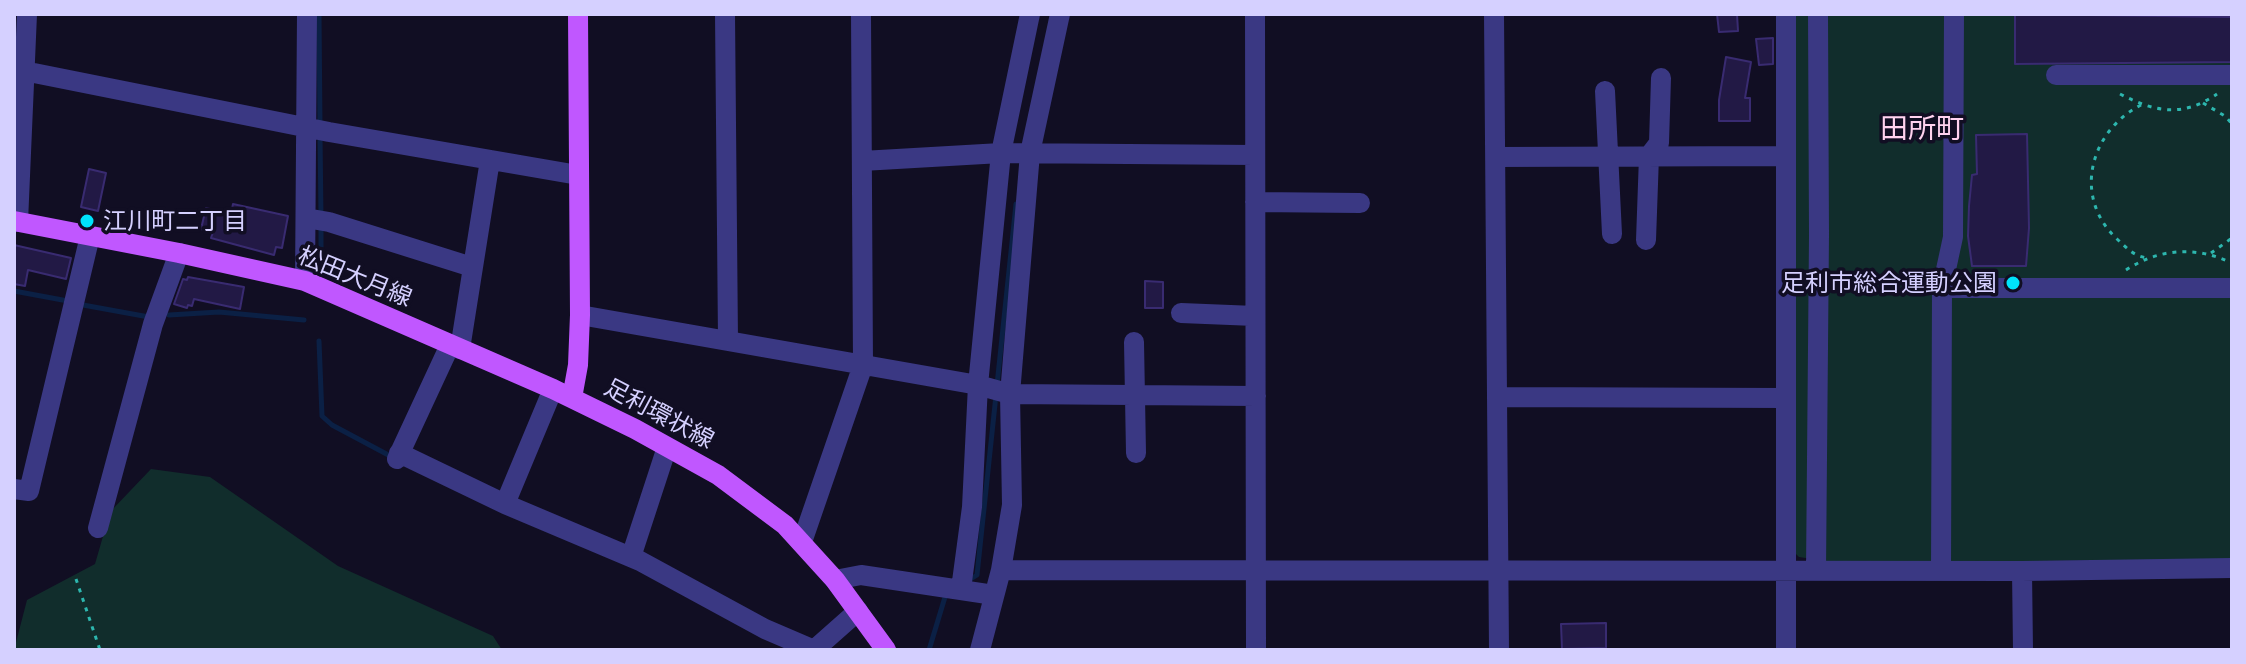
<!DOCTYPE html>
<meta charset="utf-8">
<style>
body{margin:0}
#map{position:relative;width:2246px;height:664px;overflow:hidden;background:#110e23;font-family:"Asap Condensed",sans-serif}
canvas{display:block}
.frame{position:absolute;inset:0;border:16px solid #d5d0ff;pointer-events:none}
</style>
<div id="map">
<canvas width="2246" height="664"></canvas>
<div class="frame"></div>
</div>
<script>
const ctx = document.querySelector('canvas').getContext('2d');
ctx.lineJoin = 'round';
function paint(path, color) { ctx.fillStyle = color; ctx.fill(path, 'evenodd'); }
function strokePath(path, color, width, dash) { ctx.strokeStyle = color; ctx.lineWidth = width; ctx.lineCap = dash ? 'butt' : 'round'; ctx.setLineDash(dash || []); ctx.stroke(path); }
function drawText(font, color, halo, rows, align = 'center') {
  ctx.font = font + ' "Asap Condensed","Noto Sans JP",sans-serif'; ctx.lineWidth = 7; ctx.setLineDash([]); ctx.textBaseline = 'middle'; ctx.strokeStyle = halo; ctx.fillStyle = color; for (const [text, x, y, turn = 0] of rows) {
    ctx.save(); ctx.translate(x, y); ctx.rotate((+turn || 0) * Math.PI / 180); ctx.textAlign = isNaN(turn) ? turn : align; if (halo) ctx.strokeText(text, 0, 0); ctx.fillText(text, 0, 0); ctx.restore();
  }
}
paint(new Path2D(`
 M1793,14H2232V560L1832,562L1799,557L1794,552Z
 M151,469L210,477L338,566L493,636L502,650H14L27,600L95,564L110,512Z`), '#112d2c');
strokePath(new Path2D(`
 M319,14L320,125
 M320,135L321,217
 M321,227V266
 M14,291L68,301
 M83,305L149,317
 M169,315L219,312L304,320
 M319,341L322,416L332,425L394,458
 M997,385L1016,204
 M969,580L977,575L996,395
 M929,650L945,597L948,595`), '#0b2045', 5);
const building = new Path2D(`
 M1717,14H1737L1738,31L1719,32Z
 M2015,14L2232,17L2231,62L2015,64Z
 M1773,38V64L1759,65L1756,39Z
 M1726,57L1751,62L1745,98H1750V121H1719V100Z
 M2027,134L2029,228L2026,266H1972L1968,236L1969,206L1972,175L1977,174L1976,135Z
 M89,169L106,173L98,211L81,207Z
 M233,204L288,216L282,248L276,247L274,255L211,238L213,232L201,229L206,208L231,214Z
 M14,245L71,258L66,279L28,270L25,286L14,284Z
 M188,277L244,287L240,309L194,299L192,306L188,305L187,308L174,304L183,279L187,280Z
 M1145,281L1163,282V308H1145Z
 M1606,623V648L1562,649L1561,624Z`);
paint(building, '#221945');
strokePath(building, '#392b71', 2);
strokePath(new Path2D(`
 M2120,94C2155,112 2182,118 2217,94
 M2203,103L2225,116L2232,124
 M2141,105C2090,131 2072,197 2117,239C2128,249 2133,256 2148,258
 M2211,253L2232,238
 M2126,270C2160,248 2196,246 2232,263
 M76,579L100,650`), '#2db6ae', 3, [4, 6]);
strokePath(new Path2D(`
 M725,14L728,341
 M1255,14L1256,650
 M1494,14L1499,650
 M1786,14V650
 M14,69L329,132L578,175
 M2056,75H2232
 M1605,91L1612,234
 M1496,157L1785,156
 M862,161L1001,153L1255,155
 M1255,202L1360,203
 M306,218L329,222L472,267
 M18,222L27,14
 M1646,240L1649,156L1659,143L1661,78
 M305,281L307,14
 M1942,288H2232
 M1181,313L1255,316
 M580,315L978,385L1010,394L1256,396
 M1134,342L1136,453
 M460,349L490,160
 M553,389L505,504L640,561L765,629L814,650
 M1497,397L1785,398
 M399,453L505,504
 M397,459L450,345
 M14,489L29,491L90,236
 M98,528L153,324L179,253
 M802,542L863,365L861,14
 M631,557L667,447
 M1001,570L2022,571L2232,568
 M1941,570L1942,288L1953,237L1954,14
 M1816,571L1819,235L1818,14
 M2022,571L2023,650
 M835,580L861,575L994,595
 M961,589L972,507L978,385L1001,153L1030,14
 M814,650L858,611
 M980,650L1001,570L1012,505L1010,394L1030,153L1060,14`), '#3a3883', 20);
strokePath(new Path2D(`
 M14,221L179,253L305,281L553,389L635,429L718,475L785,525L835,580L886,650
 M572,398L578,365L580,315L578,14`), '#c057ff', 20);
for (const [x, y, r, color] of [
 [87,221,8,"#00e3fb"],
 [2013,283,8,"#00e3fb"]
]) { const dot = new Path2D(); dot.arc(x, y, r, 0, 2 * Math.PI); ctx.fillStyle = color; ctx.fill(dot); strokePath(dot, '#110e23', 3); }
drawText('24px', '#d5d0ff', '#110e23', [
 ["江川町二丁目",103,221],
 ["足利市総合運動公園",1997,283,"right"]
], 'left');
drawText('24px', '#d5d0ff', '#110e23', [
 ["松田大月線",355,277,22],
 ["足利環状線",659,414,28]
]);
drawText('28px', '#ffd2ef', '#110e23', [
 ["田所町",1922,129]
]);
</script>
